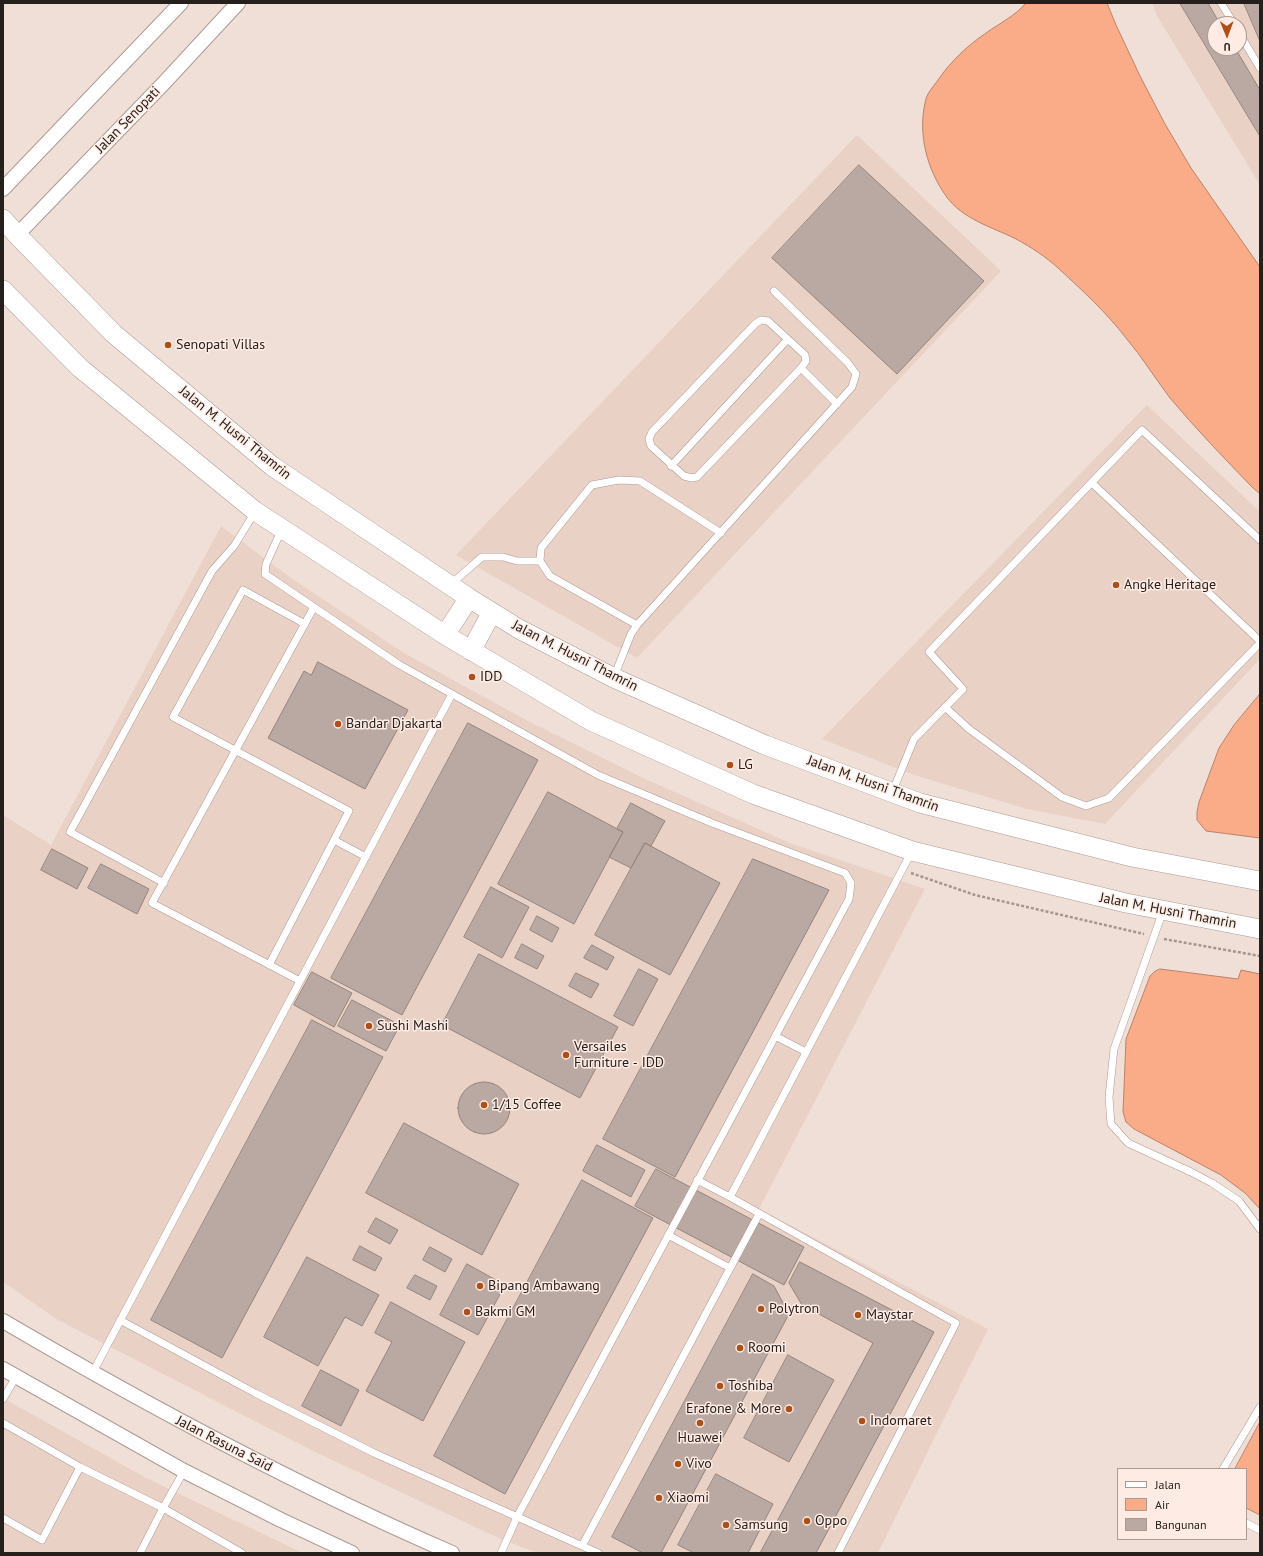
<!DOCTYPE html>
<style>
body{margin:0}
#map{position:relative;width:1263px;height:1556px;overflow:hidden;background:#f0dfd7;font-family:"PT Sans",sans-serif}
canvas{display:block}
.frame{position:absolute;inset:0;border:4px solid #26201d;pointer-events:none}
.legend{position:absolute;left:1117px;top:1468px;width:130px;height:72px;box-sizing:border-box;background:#feece4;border:1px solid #a89a94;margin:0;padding:5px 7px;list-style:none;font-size:12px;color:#26201d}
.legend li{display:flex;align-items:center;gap:8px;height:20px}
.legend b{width:20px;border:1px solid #a89a94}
.north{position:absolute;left:1207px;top:16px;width:40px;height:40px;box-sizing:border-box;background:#feece4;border:1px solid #a89a94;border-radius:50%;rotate:179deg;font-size:11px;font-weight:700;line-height:16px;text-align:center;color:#26201d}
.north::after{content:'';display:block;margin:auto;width:14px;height:18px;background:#b14e15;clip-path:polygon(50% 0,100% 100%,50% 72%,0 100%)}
</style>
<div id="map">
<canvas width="1263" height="1556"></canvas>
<div class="frame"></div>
<ul class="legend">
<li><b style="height:5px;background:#fff"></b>Jalan</li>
<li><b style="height:11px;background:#faac88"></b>Air</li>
<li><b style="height:11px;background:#baa9a2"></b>Bangunan</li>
</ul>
<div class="north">U</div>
</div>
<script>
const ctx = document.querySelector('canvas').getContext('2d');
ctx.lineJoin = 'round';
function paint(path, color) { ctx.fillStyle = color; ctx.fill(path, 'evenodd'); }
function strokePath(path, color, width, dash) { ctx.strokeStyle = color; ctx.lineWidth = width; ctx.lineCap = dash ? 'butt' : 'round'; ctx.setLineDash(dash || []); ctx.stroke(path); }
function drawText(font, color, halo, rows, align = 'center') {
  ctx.font = font + ' "PT Sans",sans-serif'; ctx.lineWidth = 3; ctx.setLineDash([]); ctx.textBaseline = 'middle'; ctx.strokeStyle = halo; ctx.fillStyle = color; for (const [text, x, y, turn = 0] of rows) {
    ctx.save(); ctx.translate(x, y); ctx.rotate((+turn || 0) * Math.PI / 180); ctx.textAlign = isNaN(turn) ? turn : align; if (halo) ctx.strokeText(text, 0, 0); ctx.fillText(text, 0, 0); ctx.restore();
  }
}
paint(new Path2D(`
 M1152,3H1260V185L1157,16ZM1215,24H1239V48H1215Z
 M857,135L1001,271L637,658L456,555Z
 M1147,405L1260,512V659L1105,824L1027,809L914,775L822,739Z
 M221,526L291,578L404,653L528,721L643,778L790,843L925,889L759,1209L988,1329L878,1553H538L503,1540L313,1451L58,1320L3,1282V815L51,845Z
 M3,1398L146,1478L303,1553H3Z`), '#ead1c5');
const water = new Path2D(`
 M1026,3H1107L1116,25L1140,76L1165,124L1191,168L1260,267V494L1252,487C1224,458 1196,429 1170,398C1155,378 1142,357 1126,338C1106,312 1082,290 1058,268C1046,257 1031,247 1016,239C992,227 962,219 946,196C927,169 918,135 925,103C926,94 933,87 938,80C951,61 967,46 986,33C1000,23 1015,16 1026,3Z
 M1260,694V838L1206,831L1197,820V812L1199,802L1219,748L1234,725Z
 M1160,969L1238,979L1241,970L1260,974V1209L1245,1193L1221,1175L1134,1129L1126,1122L1123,1112L1126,1039L1150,976L1154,972Z
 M1260,1422V1515L1246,1508V1469H1235Z`);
paint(water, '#faac88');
strokePath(water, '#ba8268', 1);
const building = new Path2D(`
 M1180,3H1208L1220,24H1215V48H1235L1260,90V136Z
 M1244,3H1260V41Z
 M859,165L984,281L897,374L772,258Z
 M318,662L408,710L365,789L268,738L304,671L311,675Z
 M468,723L538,760L402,1015L331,978Z
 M548,792L623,832L574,924L498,884Z
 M631,803L665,821L651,846L645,843L631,868L609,857L623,832L617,829Z
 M645,843L720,883L670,975L595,935Z
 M52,849L88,868L77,889L41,870Z
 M753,859L829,890L675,1177L603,1139Z
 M101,864L149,889L137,914L88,888Z
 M491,887L529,907L502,958L464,937Z
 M537,916L559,928L552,942L530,930Z
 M522,944L544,956L537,969L515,958Z
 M592,945L614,957L607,970L584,958Z
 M479,954L618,1027L580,1098L442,1025Z
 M639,969L658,979L633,1026L614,1016Z
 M312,972L352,993L334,1027L294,1005Z
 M576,973L599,984L591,998L569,986Z
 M352,1000L400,1025L386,1051L338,1026Z
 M312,1020L383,1057L222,1358L151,1320Z
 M458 1108a26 26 0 1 1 52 0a26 26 0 1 1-52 0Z
 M404,1123L519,1184L482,1255L366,1193Z
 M597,1145L645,1170L631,1197L583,1171Z
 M656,1169L804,1247L784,1285L635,1206Z
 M582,1180L653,1218L505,1494L434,1456Z
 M376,1218L398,1230L390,1244L368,1232Z
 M360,1246L382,1258L375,1271L353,1260Z
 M430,1247L452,1259L445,1272L423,1260Z
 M307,1257L379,1295L362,1326L345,1317L318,1366L264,1337Z
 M800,1262L934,1332L816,1553H760L873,1343L802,1305L789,1283Z
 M467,1264L505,1285L478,1335L440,1315Z
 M753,1274L774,1286L789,1314L661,1553H643L612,1537Z
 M415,1275L437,1286L430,1300L407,1288Z
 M391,1302L465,1342L423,1421L366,1391L392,1342L375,1333Z
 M788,1355L834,1380L789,1462L744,1438Z
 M321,1370L359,1390L341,1426L302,1406Z
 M716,1474L773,1504L748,1553H694L678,1545Z`);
paint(building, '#baa9a2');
strokePath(building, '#95857e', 1);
const lane = new Path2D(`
 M1221,3L1234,24
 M1239,33L1260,68
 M761,320L768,321L805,355L806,361L801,368L697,477L692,478L684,476L651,446L649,439L652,432L755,324Z
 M801,368L837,404
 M671,466L787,340
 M1092,483L1260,641
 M282,529L266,564L265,574L398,664L598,775L712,823L845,873L851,883L849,899L517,1517L501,1553
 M721,533L640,481L619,480L592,485L541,548L540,561L550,576L637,625L852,387L856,374L848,363L774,291
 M451,584L482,557H503L517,561H540
 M614,677L631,634L637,625
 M945,707L969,729L1062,797L1086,806L1109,798L1260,643
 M892,793L914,739L963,689L929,652L1142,430L1260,540
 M334,840L366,857
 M164,883L70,832L212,571L234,546L255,512
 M1163,911L1114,1049L1109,1097L1111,1124L1128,1143L1191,1172L1212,1183L1239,1201L1260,1229
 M269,965L349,811L173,717L243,590L305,624
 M300,981L152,903L314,607
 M775,1036L806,1052
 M697,1180L730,1197L912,851
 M730,1197L956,1323L838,1553
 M668,1235L730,1268
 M120,1320L255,1393L374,1453L598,1553
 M93,1372L452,694
 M3,1399L16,1377
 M3,1423L80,1467L163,1508L184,1471
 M1223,1469L1260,1407
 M3,1518L42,1540L80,1467
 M1246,1523L1260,1530
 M582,1546L759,1214
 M140,1553L163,1508L242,1553`);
const street = new Path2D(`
 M3,189L181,3
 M17,235L163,84L238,3
 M3,1321C148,1406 297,1486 452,1553
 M3,1369L184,1471L281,1520L352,1553`);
const secondary = new Path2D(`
 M3,219L17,235L114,334L272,466L469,598L519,629L614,678L765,745L920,803L1132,857L1260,881
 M3,290L80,368L255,511L445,635L591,721L753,794L912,851L1126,903L1260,929
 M445,635L469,598
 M471,651L492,612`);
strokePath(lane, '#ab9b93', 8);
strokePath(street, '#ab9b93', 16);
strokePath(secondary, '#ab9b93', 20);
strokePath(new Path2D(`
 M911,873L975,895L1144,934
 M1164,939L1260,956`), '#a39690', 2.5, [3, 2]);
strokePath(lane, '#fff', 7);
strokePath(street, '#fff', 14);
strokePath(secondary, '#fff', 19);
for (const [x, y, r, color] of [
 [168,345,4,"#b14e15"],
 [1116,585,4,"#b14e15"],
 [472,677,4,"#b14e15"],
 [338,724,4,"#b14e15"],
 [730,765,4,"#b14e15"],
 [369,1026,4,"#b14e15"],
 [566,1055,4,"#b14e15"],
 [484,1105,4,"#b14e15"],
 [480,1286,4,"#b14e15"],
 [761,1309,4,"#b14e15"],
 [467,1312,4,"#b14e15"],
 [858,1315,4,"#b14e15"],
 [740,1348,4,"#b14e15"],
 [720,1386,4,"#b14e15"],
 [789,1409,4,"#b14e15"],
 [862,1421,4,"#b14e15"],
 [700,1423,4,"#b14e15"],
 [678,1464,4,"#b14e15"],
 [659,1498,4,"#b14e15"],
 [807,1521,4,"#b14e15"],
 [726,1525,4,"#b14e15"]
]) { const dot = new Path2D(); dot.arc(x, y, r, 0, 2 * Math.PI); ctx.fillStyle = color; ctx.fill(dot); strokePath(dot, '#feece4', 1.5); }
drawText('14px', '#26201d', '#feece4', [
 ["Jalan Senopati",128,120,-46],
 ["Jalan M. Husni Thamrin",235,433,39],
 ["Jalan M. Husni Thamrin",575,656,27],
 ["Jalan M. Husni Thamrin",873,784,20],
 ["Jalan M. Husni Thamrin",1168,911,11],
 ["Jalan Rasuna Said",224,1444,27]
]);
drawText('14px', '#26201d', '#feece4', [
 ["Senopati Villas",176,345],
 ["Angke Heritage",1124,585],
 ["IDD",480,677],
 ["Bandar Djakarta",346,724],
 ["LG",738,765],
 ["Sushi Mashi",377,1026],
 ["Versailes",574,1047],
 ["Furniture - IDD",574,1063],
 ["1/15 Coffee",492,1105],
 ["Bipang Ambawang",488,1286],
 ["Polytron",769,1309],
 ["Bakmi GM",475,1312],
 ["Maystar",866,1315],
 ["Roomi",748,1348],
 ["Toshiba",728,1386],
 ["Erafone & More",781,1409,"right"],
 ["Indomaret",870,1421],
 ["Huawei",700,1438,"center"],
 ["Vivo",686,1464],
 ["Xiaomi",667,1498],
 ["Oppo",815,1521],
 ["Samsung",734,1525]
], 'left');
</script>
